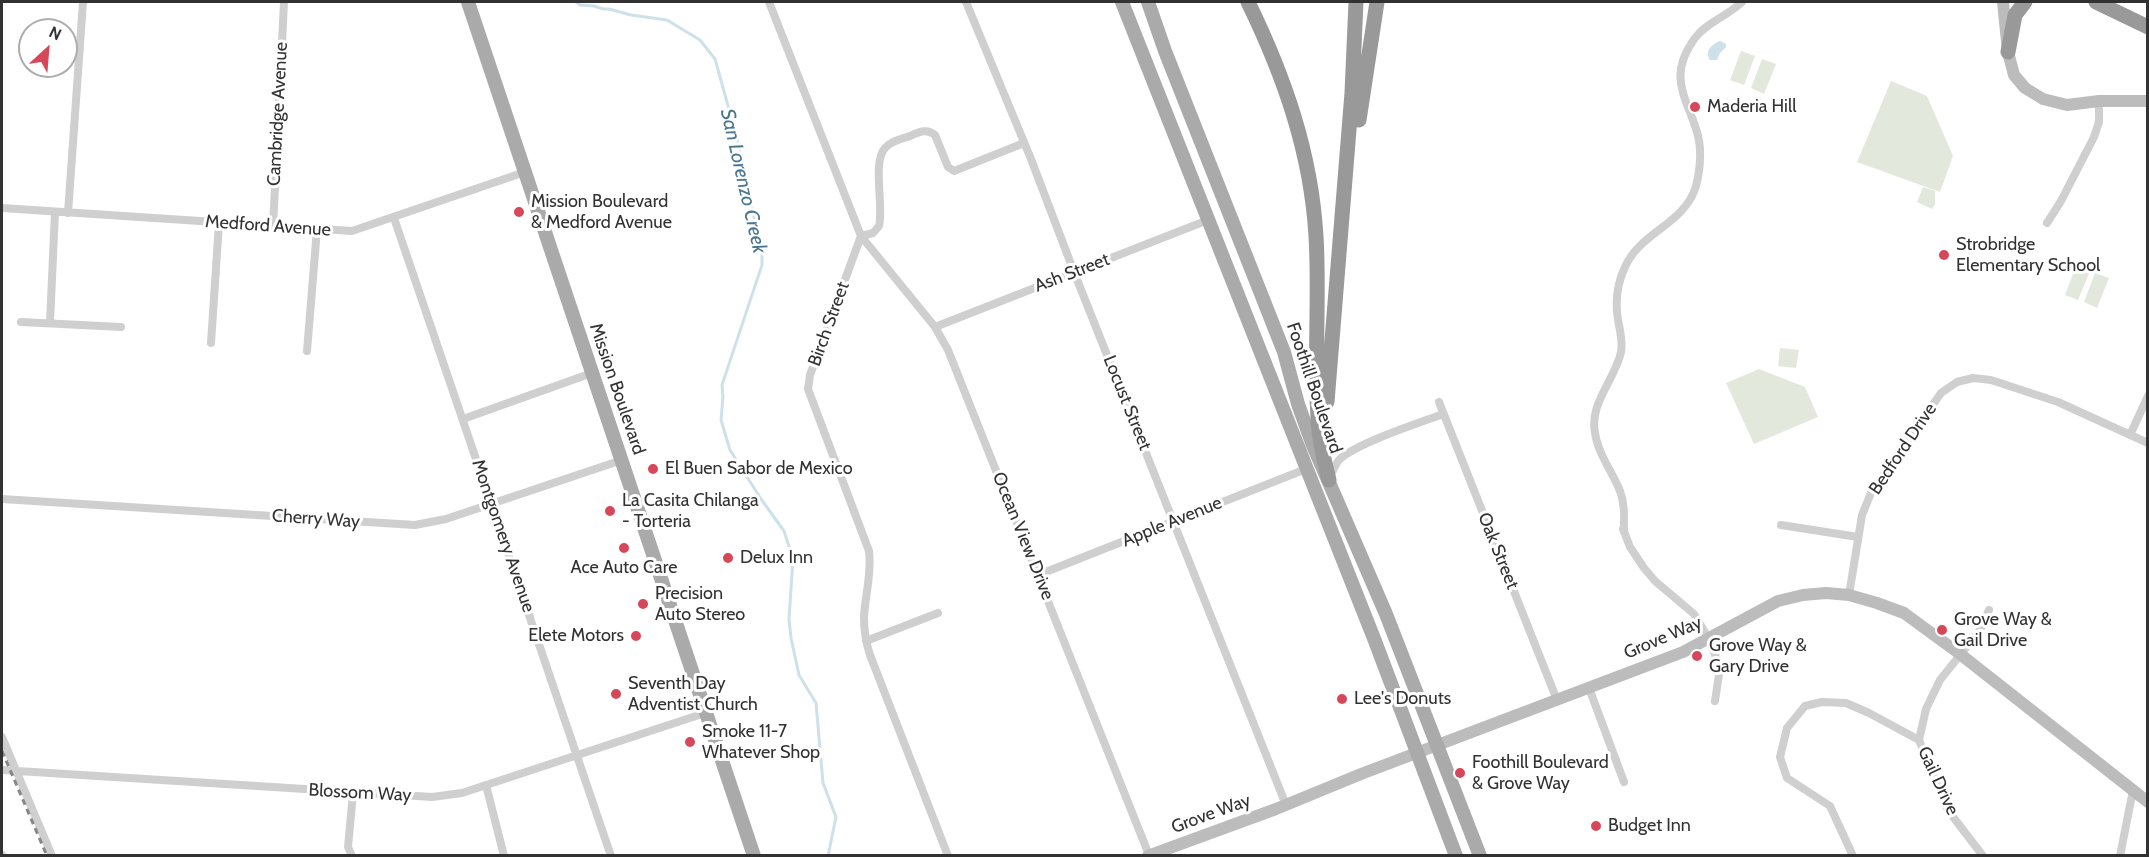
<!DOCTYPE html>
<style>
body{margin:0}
#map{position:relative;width:2149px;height:857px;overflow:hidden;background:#fff;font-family:Cabin,sans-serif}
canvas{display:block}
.frame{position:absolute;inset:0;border:3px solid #323232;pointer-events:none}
.north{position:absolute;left:18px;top:18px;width:60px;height:60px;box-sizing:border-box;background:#fff;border:2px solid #adadad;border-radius:50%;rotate:26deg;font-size:16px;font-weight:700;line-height:24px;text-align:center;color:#323232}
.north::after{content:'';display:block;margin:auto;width:21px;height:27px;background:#d64859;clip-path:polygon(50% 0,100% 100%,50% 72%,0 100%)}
</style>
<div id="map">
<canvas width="2149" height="857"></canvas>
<div class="frame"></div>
<div class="north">N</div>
</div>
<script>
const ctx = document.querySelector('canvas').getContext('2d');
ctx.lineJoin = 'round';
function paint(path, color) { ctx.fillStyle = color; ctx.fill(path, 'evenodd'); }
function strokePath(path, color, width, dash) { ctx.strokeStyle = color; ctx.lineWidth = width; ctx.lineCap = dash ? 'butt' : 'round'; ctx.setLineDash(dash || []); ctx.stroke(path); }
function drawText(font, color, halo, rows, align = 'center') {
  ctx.font = font + ' Cabin,sans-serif'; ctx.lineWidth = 6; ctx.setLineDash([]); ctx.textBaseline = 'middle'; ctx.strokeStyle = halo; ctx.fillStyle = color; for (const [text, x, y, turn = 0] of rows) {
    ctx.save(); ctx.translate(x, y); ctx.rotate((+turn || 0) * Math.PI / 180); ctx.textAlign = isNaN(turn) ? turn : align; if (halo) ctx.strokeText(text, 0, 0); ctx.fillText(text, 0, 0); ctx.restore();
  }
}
paint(new Path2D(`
 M1741,51L1755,56L1744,85L1730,80Z
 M1762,59L1776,64L1764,94L1751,88Z
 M1891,81L1927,96L1953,156L1940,192L1857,162Z
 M1923,187L1935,191V204L1932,209L1917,202Z
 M2076,266L2090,271L2078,300L2065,295Z
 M2095,273L2109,278L2097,308L2084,302Z
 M1780,348L1799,350L1796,368L1778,366Z
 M1759,369L1805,387L1818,417L1754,444L1726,383Z`), '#e3e8dc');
paint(new Path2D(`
 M1720,41L1726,44V47L1720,53L1717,60H1710C1704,51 1712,44 1720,41Z`), '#cee0e9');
strokePath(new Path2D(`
 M576,2L580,5L594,6L603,9H609L631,15L667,20L700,40L711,54L715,59L737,138L762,254V265L722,385L723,397L721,420L730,450L761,499L784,531L793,559L789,619L791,638L799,675L816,703L823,783L836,817L828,856`), '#cee0e9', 3);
strokePath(new Path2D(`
 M769,2L861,236L935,327L948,350L1149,855
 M966,2L1031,159L1074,272L1286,805
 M2,208L352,231L525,172
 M68,213L83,2
 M394,218L611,856
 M2047,223L2061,201L2094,137L2099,122V101
 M273,227L284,2
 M861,236L810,375L808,389L869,551C872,574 865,595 864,617C864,630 866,643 870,655L948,856
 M861,236L873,233L879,226C884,206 872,162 885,148C891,141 901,139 910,136C919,132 927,128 935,135L948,167L954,171L1024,143
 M21,322L121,327
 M50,323L55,212
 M935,327L1208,220
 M211,343L219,223
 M307,351L317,229
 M1439,402L1557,700
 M463,419L592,373
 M2130,435L2148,396
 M1330,477C1333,471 1335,465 1339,460C1354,444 1419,423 1443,414
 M2,499L415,525L446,519L622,460
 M1781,525L1858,537
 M1623,529L1630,547L1644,568L1655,581L1694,614L1709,639L1720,668L1715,701
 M1624,532C1624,518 1625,504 1620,491C1612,471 1598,454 1595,433C1589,403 1615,380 1621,352C1623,341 1620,331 1618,320C1615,302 1617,284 1625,267C1640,232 1685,224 1696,186C1700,170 1702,149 1697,132C1686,96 1667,76 1695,38C1707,22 1728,16 1742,2
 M1038,575L1306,469
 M1849,595L1862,515L1871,493L1941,393L1957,382L1973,378L1991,380L2058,402L2148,443
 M866,641L938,613
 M1589,688L1624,782
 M2,737L52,856
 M2,770L432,797L462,793L705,713
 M486,785L504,856
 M2,855V856
 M352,856L348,847L353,793
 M1853,856L1830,806L1787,778L1780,757L1787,728L1805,706L1822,702L1846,703L1869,713L1919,740
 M1983,856L1947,809L1919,740L1926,709L1940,680L1980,630L1989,610
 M2120,856L2133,790`), '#cfcfcf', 8);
strokePath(new Path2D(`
 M2003,2L2008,52L2014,75L2025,88L2043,99L2067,105L2099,101H2148
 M1148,856L1276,809L1361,774L1683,652L1778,601L1803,595L1826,593L1849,595L1877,603L1904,613L1960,654L2148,802`), '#bcbcbc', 12);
strokePath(new Path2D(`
 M468,2L754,856
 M1122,2L1375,641L1456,856
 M1148,2L1165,51L1284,352L1298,404L1312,443L1386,614L1480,856`), '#aaa', 14);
strokePath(new Path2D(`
 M1248,2C1284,76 1311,152 1316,236C1320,301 1313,366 1319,431C1321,448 1325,464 1329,480
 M2096,2L2148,27
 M2008,52L2015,15L2025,2
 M1359,120L1377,2
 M1327,402L1352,93L1356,2`), '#999', 15);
strokePath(new Path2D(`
 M2,751L47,856`), '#878787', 3, [6, 4.5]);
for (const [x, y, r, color] of [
 [1695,107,6,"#d64859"],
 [519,212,6,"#d64859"],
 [1944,255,6,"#d64859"],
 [653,469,6,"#d64859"],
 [610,511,6,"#d64859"],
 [624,548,6,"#d64859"],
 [728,558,6,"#d64859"],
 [643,604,6,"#d64859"],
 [1942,630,6,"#d64859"],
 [636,636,6,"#d64859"],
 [1697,656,6,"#d64859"],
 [616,694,6,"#d64859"],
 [1342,699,6,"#d64859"],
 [690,742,6,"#d64859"],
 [1460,773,6,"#d64859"],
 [1596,826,6,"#d64859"]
]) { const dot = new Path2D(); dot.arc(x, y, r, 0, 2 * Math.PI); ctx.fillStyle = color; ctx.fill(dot); strokePath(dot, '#fff', 2); }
drawText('18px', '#323232', '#fff', [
 ["Maderia Hill",1707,107],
 ["Mission Boulevard",531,202],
 ["& Medford Avenue",531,223],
 ["Strobridge",1956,245],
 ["Elementary School",1956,266],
 ["El Buen Sabor de Mexico",665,469],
 ["La Casita Chilanga",622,501],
 ["- Torteria",622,522],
 ["Delux Inn",740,558],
 ["Ace Auto Care",624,568,"center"],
 ["Precision",655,594],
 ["Auto Stereo",655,615],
 ["Grove Way &",1954,620],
 ["Gail Drive",1954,641],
 ["Elete Motors",624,636,"right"],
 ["Grove Way &",1709,646],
 ["Gary Drive",1709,667],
 ["Seventh Day",628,684],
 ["Adventist Church",628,705],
 ["Lee's Donuts",1354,699],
 ["Smoke 11-7",702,732],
 ["Whatever Shop",702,753],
 ["Foothill Boulevard",1472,763],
 ["& Grove Way",1472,784],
 ["Budget Inn",1608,826]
], 'left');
drawText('18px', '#323232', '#fff', [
 ["Cambridge Avenue",278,114,-87],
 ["Medford Avenue",268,226,4],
 ["Ash Street",1072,273,-21],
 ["Birch Street",829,324,-70],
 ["Foothill Boulevard",1314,388,71],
 ["Mission Boulevard",617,389,71],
 ["Locust Street",1127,403,68],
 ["Bedford Drive",1903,449,-56],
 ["Cherry Way",316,519,4],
 ["Apple Avenue",1172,522,-22],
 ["Montgomery Avenue",503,536,71],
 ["Ocean View Drive",1023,536,68],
 ["Oak Street",1498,551,68],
 ["Grove Way",1663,638,-23],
 ["Gail Drive",1938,781,65],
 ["Blossom Way",360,793,3],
 ["Grove Way",1211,814,-20]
]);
drawText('italic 20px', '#47768e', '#fff', [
 ["San Lorenzo Creek",743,181,77]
]);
</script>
